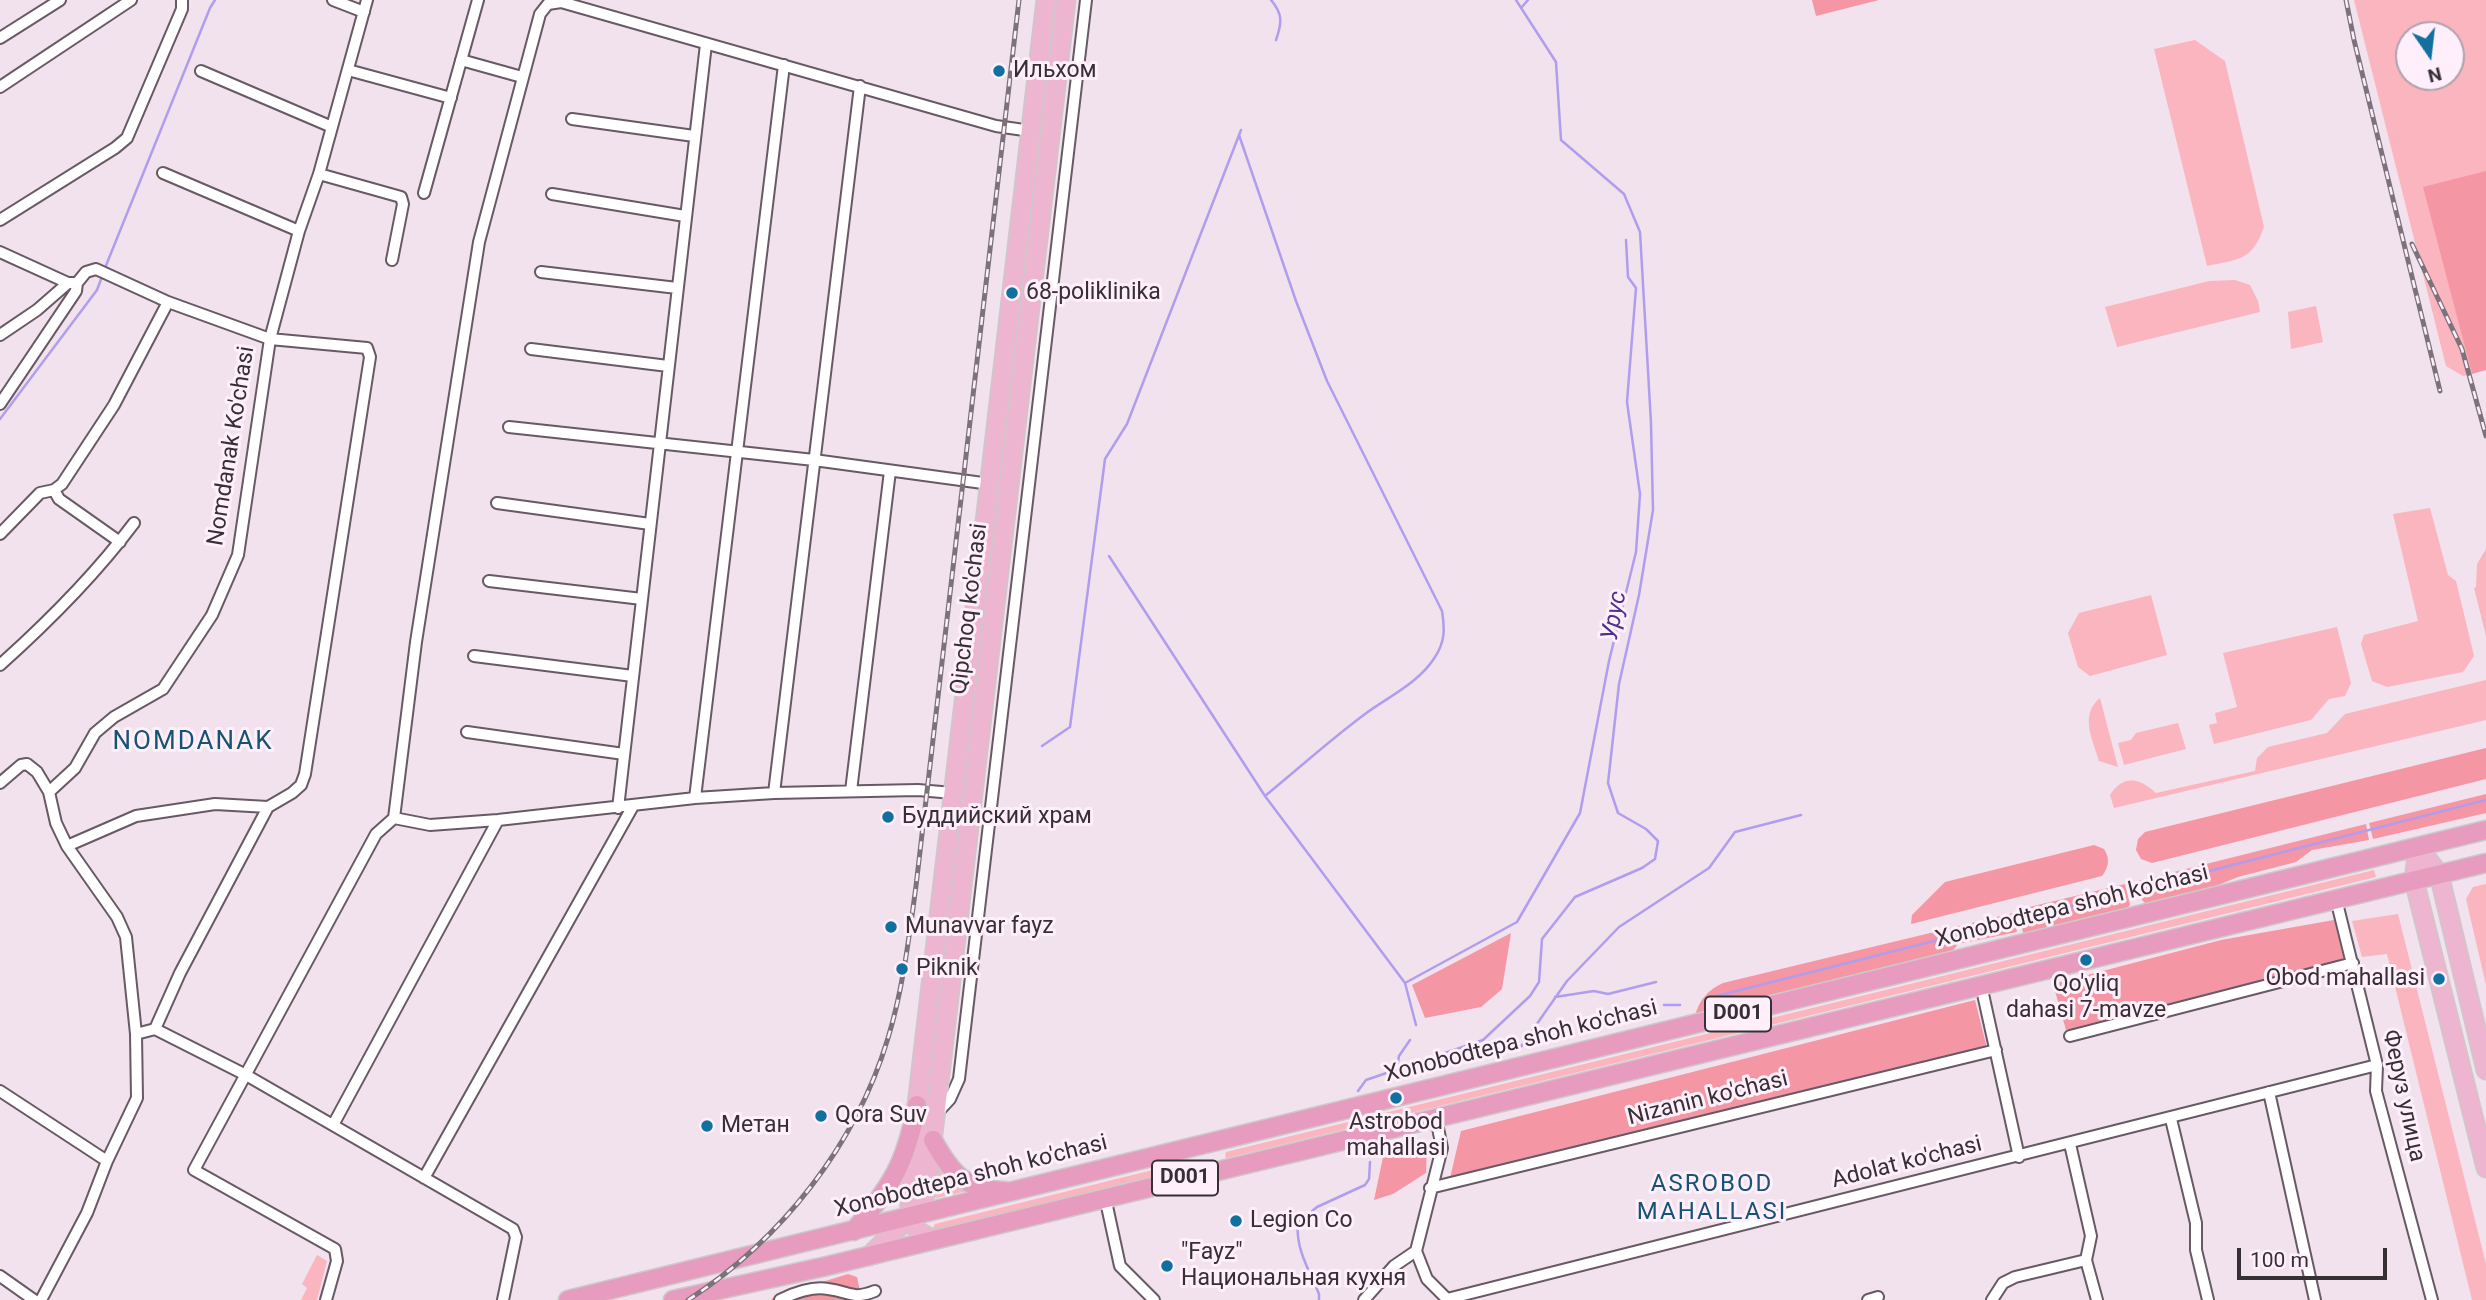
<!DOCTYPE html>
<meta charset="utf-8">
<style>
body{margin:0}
#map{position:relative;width:2486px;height:1300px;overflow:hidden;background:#f1e2ee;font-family:Roboto,sans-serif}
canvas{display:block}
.north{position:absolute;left:2395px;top:21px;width:70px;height:70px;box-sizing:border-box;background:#feeffb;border:2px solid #aea3ac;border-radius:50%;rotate:166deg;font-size:19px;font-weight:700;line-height:28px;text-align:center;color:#363035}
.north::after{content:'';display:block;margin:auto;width:24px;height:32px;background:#11709f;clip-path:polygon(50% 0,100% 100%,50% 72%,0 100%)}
.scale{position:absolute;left:2237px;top:1248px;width:150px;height:32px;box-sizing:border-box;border:4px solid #363035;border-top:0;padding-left:9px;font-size:21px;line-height:24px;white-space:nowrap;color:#363035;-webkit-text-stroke:5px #feeffb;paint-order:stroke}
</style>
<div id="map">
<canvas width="2486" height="1300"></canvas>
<div class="north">N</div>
<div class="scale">100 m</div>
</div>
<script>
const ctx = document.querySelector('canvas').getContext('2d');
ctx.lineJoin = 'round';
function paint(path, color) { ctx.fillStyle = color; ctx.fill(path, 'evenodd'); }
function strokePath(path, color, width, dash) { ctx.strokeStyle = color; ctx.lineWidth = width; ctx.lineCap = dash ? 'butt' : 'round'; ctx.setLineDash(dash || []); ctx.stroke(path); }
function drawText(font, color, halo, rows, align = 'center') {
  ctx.font = font + ' Roboto,sans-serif'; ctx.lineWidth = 6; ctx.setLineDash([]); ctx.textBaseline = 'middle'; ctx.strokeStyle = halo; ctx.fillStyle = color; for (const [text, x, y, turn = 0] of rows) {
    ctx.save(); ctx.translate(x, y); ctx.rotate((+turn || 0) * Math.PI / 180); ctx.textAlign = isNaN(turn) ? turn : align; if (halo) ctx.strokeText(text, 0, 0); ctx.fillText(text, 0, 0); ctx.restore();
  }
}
paint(new Path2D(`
 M2354,0H2486V172L2424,187L2472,374L2463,376L2446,366ZM2409,35H2451V77H2409Z
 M2195,40L2225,61L2264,227C2252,261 2239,259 2207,266L2154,49Z
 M2235,280L2250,285L2258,301L2260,312L2117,347L2105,307L2209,281Z
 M2316,306L2323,342L2291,349L2288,312Z
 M2430,508L2448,575L2456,581L2474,656L2463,672L2387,687L2372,681L2361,644L2364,635L2418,621L2393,514Z
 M2486,549V636L2474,588L2476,587L2477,564Z
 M2151,595L2167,655L2090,676L2078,667L2068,633L2079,613Z
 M2337,627L2351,683L2345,696L2329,699L2311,720L2214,744L2209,725L2217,723L2215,713L2237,707L2223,653Z
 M2486,680V720L2114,808L2110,795C2123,774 2140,778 2156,793L2255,771L2257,758L2268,747L2327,733L2345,714Z
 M2100,698L2118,767L2099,761C2093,740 2079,715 2100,698Z
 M2178,723L2186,749L2124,765L2118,743L2131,740L2136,733Z
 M2374,870L2376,877L1227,1158L1225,1157L1226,1152Z
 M2486,884V985L2466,899L2473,887Z
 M2398,914L2486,1264V1300H2472L2387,954L2362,957L2352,921Z
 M939,1162L971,1190L936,1198Z
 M1185,1162L1186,1168L936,1230L933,1228L935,1224Z
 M317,1255L327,1261L317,1300H301L307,1288L302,1284Z`), '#fab5be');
paint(new Path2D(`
 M1812,0H1879L1816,16Z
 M2486,171V370L2472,374L2423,187Z
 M2486,748V779L2152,863L2141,859L2136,850L2138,839L2145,832Z
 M2486,794V813L2373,839L2369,823Z
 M2366,824L2369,840L2312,850L2296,862L2238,877L2196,894L2147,905L2142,900L2138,881Z
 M2094,845L2104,849C2110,858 2109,867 2102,876L1911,924L1912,915L1945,882Z
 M2125,884L2130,905L2125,911L2024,936L2017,910Z
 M2013,913L2017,932L1958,944L1951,953L1695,1016C1699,1000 1708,990 1723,983Z
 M2334,920L2344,960L2066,1030L2053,984L2221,940Z
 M1511,933L1502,989L1481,1007L1425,1018L1412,985Z
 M1975,1000L1987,1048L1450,1178L1461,1131Z
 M1427,1148L1426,1173L1393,1194L1374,1200L1383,1157Z
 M848,1274L857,1277L862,1300H771L774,1297Z`), '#f596a4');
strokePath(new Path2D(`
 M1271,0C1283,14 1282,23 1276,40
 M1521,8L1528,0
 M1239,135L1296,301L1327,381L1442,611C1445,629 1445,642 1435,657C1419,683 1388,697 1365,714C1330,740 1298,769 1265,796
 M105,268L210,8L215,0
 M0,419L97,290L103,274
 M1109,556L1265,796L1405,983L1416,1025
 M1042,746L1070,727L1105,459L1127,424L1241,130
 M2143,888L2486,800
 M1405,983L1517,922L1580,813L1609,661L1636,552L1640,494L1627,402L1636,288L1628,277L1626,240
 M1555,997L1594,991L1608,994L1656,982
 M1713,997L2119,894
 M1664,1005H1680
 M1520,1048L1567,981L1619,927L1709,868L1735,832L1801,815
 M1397,1068L1399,1056L1410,1040
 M1358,1091L1366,1080L1483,1040L1530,996L1539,982L1542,939L1575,897L1642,868L1655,859L1658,841L1646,829L1618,813L1608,783L1619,684L1639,595L1653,510L1651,423L1640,232L1624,194L1561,140L1556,62L1516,0
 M1319,1300V1294C1310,1272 1295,1248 1298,1223L1317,1207L1365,1185L1369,1179L1370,1162`), '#b09ded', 2.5);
const minor = new Path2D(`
 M333,0L364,12
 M0,38L60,0
 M461,60L522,77
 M348,70L451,98
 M201,71L332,127
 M0,87L131,0
 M572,119L694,136
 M163,173L299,231
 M319,174L401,197L403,204L392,260
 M424,193L478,0
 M552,194L685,216
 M0,220L115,148L127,138L182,9V0
 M0,252L68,283H77L86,272L96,269L168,302L270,339L367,348L370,357L305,774L301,785L292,793L268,807L215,804L136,816L67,846
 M541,272L677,288
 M0,335L37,310L68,283
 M531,349L668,366
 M0,404L76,291L77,283
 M509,427L814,460L990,484
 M54,490L59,499L120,542
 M497,503L650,524
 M0,534L40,493L54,490L62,484L114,405L168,302
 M489,581L642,599
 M474,656L633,676
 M0,665C48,622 95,575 134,523
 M467,732L624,754
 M0,783L21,765L27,764L37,772L49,792
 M851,791L890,471
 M774,793L860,86
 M695,798L784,65
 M618,808L706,44
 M394,818L416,642L479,242L540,14L548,4L561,2L996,126L1031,131
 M2336,899L2377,1065L2376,1091L2432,1300
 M1981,985L2019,1157
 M155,1029L180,973L268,807
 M136,1034L155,1029L246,1075L513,1229L516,1237L503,1300
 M2070,1036L2353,963
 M0,1091L107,1161
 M2269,1092L2315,1300
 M936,1114L950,1099L959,1079L1086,0
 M1436,1118L1442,1148L1416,1251L1427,1279L1448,1300
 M2171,1119L2196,1223V1250L2208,1300
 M333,1125L498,820
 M2070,1144L2091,1236L2086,1260L2097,1300
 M424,1178L633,806
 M1430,1188L1996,1050
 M1105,1197L1120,1266L1154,1300
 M0,1276L34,1300
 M1447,1299L2377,1065
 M41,1300L87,1213L107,1161L137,1098L136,1034L126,937L117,917L67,846L56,823L49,792L75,768L95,733L114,717L163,689L212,615L238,555L270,339L299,231L319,174L367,0
 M326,1300L337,1261L335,1249L194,1170L376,834L394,818L430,825L498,820L695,798L774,793L918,790L953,793
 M780,1300C793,1293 813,1286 828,1289C851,1292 852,1300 875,1291
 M1364,1300L1394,1266L1416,1251
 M1868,1300L1878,1297
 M1992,1300L2003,1283L2015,1277L2086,1260`);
const primary = new Path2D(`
 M2418,847L2414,880L2486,1168
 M2418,847L2439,874L2486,1070
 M933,1240L918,1231L909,1218L917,1105L1046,0
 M869,1256L916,1211L926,1193L1066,0`);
const trunk = new Path2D(`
 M933,1140C951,1173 965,1190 1005,1191
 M854,1231C892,1184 905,1166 917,1105
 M568,1300L2486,830
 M673,1300L827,1266L2486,863`);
strokePath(minor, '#675a64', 14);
strokePath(primary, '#cbc9ca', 21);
strokePath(trunk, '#cbc9ca', 21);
strokePath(minor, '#fff', 10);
strokePath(primary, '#edb5cf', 18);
strokePath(trunk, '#e79cbf', 18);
const rail = new Path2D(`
 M2346,0L2354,40L2440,391
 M2412,244L2462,349L2486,436
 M688,1300C781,1240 856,1145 888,1038C903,989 909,937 916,886L1019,0`);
strokePath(rail, '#7c737a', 5);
strokePath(rail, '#feeffb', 2.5, [8]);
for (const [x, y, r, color] of [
 [999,71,7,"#11709f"],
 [1012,293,7,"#11709f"],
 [888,817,7,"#11709f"],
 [891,927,7,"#11709f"],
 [2086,960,7,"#11709f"],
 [902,969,7,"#11709f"],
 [2439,979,7,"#11709f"],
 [1396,1098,7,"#11709f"],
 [821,1116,7,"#11709f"],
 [707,1126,7,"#11709f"],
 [1236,1221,7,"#11709f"],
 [1167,1266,7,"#11709f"]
]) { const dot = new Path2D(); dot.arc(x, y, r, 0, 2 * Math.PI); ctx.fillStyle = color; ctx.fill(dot); strokePath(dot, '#feeffb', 2.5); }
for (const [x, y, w] of [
 [1738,1014,66],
 [1185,1178,66]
]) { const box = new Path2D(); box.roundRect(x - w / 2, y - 17.5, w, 35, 5); ctx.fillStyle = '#feeffb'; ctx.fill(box); strokePath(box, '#363035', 2); }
drawText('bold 21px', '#363035', null, [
 ["D001",1738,1014],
 ["D001",1185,1178]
]);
drawText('23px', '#363035', '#feeffb', [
 ["Ильхом",1013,71],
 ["68-poliklinika",1026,293],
 ["Буддийский храм",902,817],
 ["Munavvar fayz",905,927],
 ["Piknik",916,969],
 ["Obod mahallasi",2425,979,"right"],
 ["Qo'yliq",2086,985,"center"],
 ["dahasi 7-mavze",2086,1011,"center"],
 ["Qora Suv",835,1116],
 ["Astrobod",1396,1123,"center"],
 ["mahallasi",1396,1149,"center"],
 ["Метан",721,1126],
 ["Legion Co",1250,1221],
 ["\"Fayz\"",1181,1253],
 ["Национальная кухня",1181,1279]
], 'left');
drawText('23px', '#363035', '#feeffb', [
 ["Nomdanak Ko'chasi",232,446,-81],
 ["Qipchoq ko'chasi",970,609,-83],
 ["Xonobodtepa shoh ko'chasi",2072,907,-14],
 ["Xonobodtepa shoh ko'chasi",1521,1042,-14],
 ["Феруз улица",2403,1096,78],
 ["Nizanin ko'chasi",1708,1099,-14],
 ["Adolat ko'chasi",1907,1163,-14],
 ["Xonobodtepa shoh ko'chasi",971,1177,-14]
]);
drawText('italic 24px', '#4f318d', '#feeffb', [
 ["Урус",1615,616,-79]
]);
ctx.letterSpacing = '2px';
drawText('24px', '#175374', '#feeffb', [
 ["ASROBOD",1712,1185],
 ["MAHALLASI",1712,1213]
]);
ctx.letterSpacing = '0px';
ctx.letterSpacing = '2px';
drawText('26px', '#175374', '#feeffb', [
 ["NOMDANAK",193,742]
]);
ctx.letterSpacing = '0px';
</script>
